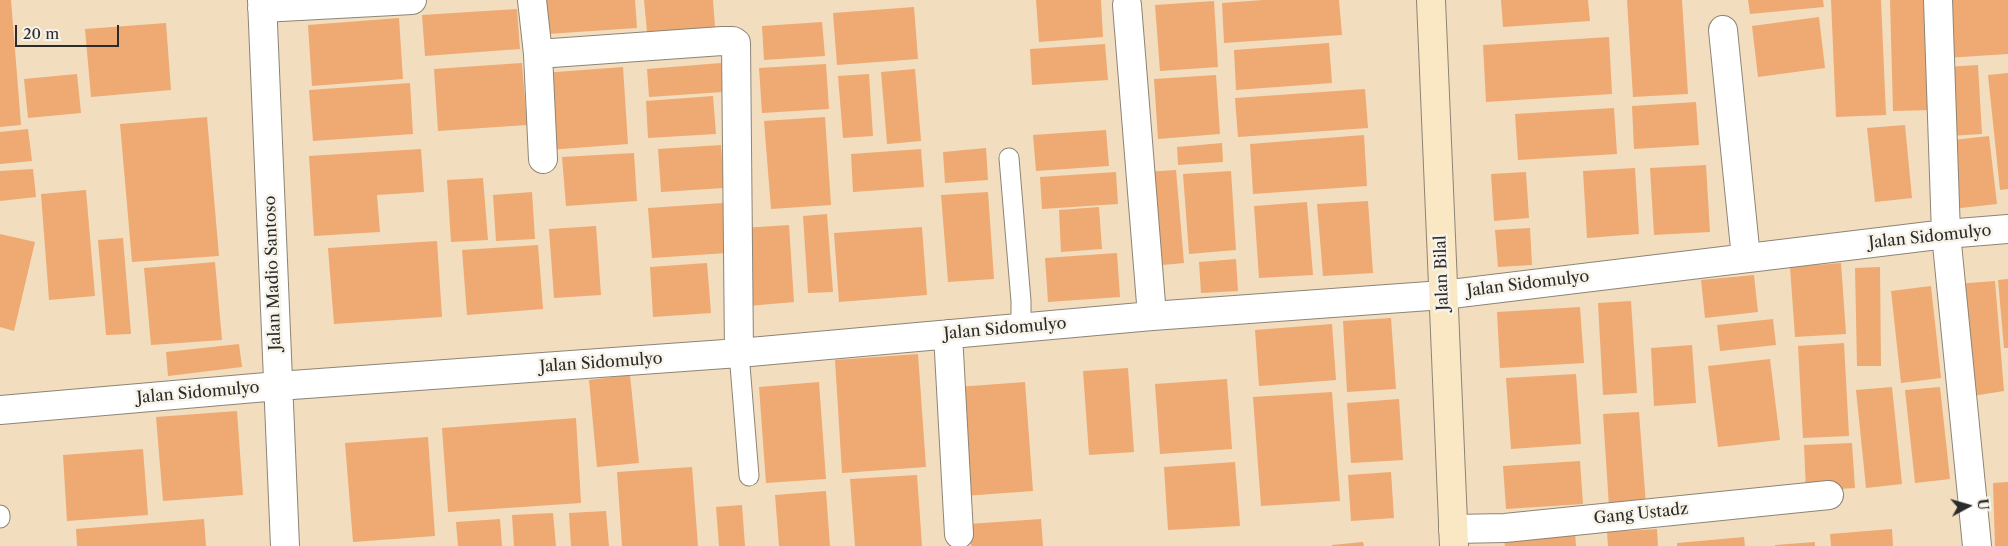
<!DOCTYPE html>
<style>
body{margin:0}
#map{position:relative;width:2008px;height:546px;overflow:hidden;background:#f2ddbf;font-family:"Libre Caslon Text",serif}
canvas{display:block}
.north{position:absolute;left:1943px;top:481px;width:50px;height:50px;-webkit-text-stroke:4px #f7f3e8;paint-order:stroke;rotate:84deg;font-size:14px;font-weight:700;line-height:20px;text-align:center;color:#2b2b2b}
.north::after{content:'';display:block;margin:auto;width:18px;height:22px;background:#2b2b2b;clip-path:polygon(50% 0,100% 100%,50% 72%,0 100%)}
.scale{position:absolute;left:15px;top:25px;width:104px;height:22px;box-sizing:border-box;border:2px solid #2b2b2b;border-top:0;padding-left:6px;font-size:15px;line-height:18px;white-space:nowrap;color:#2b2b2b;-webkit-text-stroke:4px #f7f3e8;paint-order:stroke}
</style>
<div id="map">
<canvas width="2008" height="546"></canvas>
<div class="north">U</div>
<div class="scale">20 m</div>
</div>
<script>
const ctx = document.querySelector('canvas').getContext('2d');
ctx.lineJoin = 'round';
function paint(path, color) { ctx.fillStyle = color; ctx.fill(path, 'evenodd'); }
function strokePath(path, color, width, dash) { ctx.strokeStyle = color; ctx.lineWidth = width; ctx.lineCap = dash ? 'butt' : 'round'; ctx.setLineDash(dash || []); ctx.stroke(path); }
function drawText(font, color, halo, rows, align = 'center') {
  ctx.font = font + ' "Libre Caslon Text",serif'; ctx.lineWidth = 5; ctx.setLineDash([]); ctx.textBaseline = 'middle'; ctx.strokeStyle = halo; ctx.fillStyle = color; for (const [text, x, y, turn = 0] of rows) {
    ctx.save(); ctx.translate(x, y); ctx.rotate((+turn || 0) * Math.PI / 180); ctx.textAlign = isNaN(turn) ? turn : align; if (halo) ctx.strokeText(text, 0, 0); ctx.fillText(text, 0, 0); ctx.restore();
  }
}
paint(new Path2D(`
 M0,0H11L21,125L0,127Z
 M544,0H635L637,28L547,34Z
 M644,0H713L715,27L647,32Z
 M1036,0H1101L1103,37L1039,42Z
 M1263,0H1339L1342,35L1224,43L1222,3Z
 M1501,0H1588L1590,21L1503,27Z
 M1627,0H1682L1688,94L1633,97Z
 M1748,0H1823L1824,7L1750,14Z
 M1831,0H1881L1886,115L1836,117Z
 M1890,0H1932L1935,110L1893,111Z
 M1943,0H2008V54L1946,58Z
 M1214,1L1218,67L1160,71L1155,5Z
 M914,7L918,59L837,65L833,13Z
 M517,9L520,49L425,56L422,15Z
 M1819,17L1825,68L1758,77L1752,26Z
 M399,18L403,79L312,86L308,25Z
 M822,22L825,56L764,60L762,26Z
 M166,23L171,90L91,97L85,29Z
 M1609,37L1612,94L1486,102L1483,45Z
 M1329,43L1332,83L1236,90L1234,50Z
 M1105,44L1108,80L1032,85L1030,49Z
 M522,63L527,125L438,131L434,69Z
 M721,63L723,92L649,97L647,69Z
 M826,64L829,109L762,113L759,68Z
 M1978,65L1982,134L1949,136L1945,67Z
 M623,67L628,144L548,150L542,73Z
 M915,69L921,141L887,144L881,72Z
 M2008,73V189L2000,190L1988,75Z
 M77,74L81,113L28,118L24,79Z
 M869,74L873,136L843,138L838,76Z
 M1216,75L1220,134L1158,139L1154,79Z
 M410,83L413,134L313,141L309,90Z
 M1365,89L1368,128L1238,137L1235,98Z
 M713,96L716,134L648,138L646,101Z
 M1696,102L1699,145L1634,149L1632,106Z
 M1614,108L1617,154L1518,160L1515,114Z
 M207,117L219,256L132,262L120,124Z
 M825,117L831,205L771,209L764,121Z
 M1905,125L1912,198L1875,202L1867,128Z
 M28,129L32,161L0,164V132Z
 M1106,130L1109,166L1036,171L1033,135Z
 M1364,135L1367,186L1253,194L1250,144Z
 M1989,136L1997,204L1952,209L1944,141Z
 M1222,143L1223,162L1178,165L1177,147Z
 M721,145L724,188L661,192L658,149Z
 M986,148L988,180L945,183L943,152Z
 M421,149L424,192L377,195L380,232L314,236L309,156Z
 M921,149L924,187L853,192L851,154Z
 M634,153L637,201L566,206L562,157Z
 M1706,165L1710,232L1654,235L1650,168Z
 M1635,168L1639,234L1587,238L1583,171Z
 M33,169L36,197L0,201V171Z
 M1176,170L1184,263L1152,266L1144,172Z
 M1231,171L1236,250L1189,254L1183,174Z
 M1116,172L1118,204L1042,209L1040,177Z
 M1526,172L1529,218L1494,221L1491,174Z
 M483,178L488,240L451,242L447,180Z
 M86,190L95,296L49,300L41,194Z
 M532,192L535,239L496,241L493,195Z
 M988,192L994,279L948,282L941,195Z
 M1368,201L1373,273L1323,276L1317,204Z
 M1307,202L1313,275L1259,278L1254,206Z
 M723,203L727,253L652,258L648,208Z
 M1099,207L1102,249L1061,252L1059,210Z
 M827,214L833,292L808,293L803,216Z
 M789,225L794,302L748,306L743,228Z
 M596,226L601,295L554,298L549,229Z
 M922,227L927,295L839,302L834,233Z
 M1530,228L1532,265L1498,267L1495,230Z
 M0,234L35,242L14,331L0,327Z
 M123,238L131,334L106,335L98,240Z
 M437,241L442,317L334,324L328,248Z
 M538,245L543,309L467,315L462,250Z
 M1117,253L1120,297L1048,302L1045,258Z
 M1236,259L1238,291L1201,293L1199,262Z
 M215,262L222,340L151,345L144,268Z
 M707,263L711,313L653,317L650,267Z
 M1841,263L1846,334L1795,337L1790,267Z
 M1880,267L1881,366H1857L1855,268Z
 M1754,275L1758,312L1705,318L1701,280Z
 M2008,279V348H2004L1998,280Z
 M1995,281L2004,391L1966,397L1956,284Z
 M1931,286L1941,378L1901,383L1891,291Z
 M1631,301L1637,393L1603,395L1598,303Z
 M1580,307L1584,363L1500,368L1497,312Z
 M1391,318L1396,389L1347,392L1343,321Z
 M1773,319L1776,345L1720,351L1717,325Z
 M1332,324L1336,380L1259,386L1255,330Z
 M1844,343L1849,436L1803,438L1798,346Z
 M239,344L242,367L168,376L166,352Z
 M1692,345L1696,403L1654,406L1651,348Z
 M918,354L926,467L842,473L835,360Z
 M1770,359L1780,440L1718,447L1708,366Z
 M1128,368L1134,452L1089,455L1083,371Z
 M1576,374L1581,444L1511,449L1506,378Z
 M630,375L639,463L597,467L589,380Z
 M1227,379L1232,449L1160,454L1155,384Z
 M819,382L826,479L766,483L759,387Z
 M1025,382L1033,491L964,496L957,387Z
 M1892,387L1902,484L1866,488L1856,390Z
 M1940,387L1950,479L1915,483L1905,390Z
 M1332,392L1340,501L1261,506L1253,397Z
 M1399,399L1403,460L1351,463L1347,403Z
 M237,411L243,495L163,501L156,417Z
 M1639,412L1646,505L1609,507L1603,414Z
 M576,418L581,503L448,512L442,428Z
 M428,437L435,536L353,542L345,443Z
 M1852,443L1855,488L1806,491L1804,445Z
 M143,449L148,515L67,521L63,455Z
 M1580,461L1583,504L1506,509L1503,466Z
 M1235,462L1240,526L1168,530L1164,467Z
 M692,467L698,546H622L617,472Z
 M1391,472L1394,518L1351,521L1348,475Z
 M917,475L922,546H855L850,479Z
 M2008,482V546H1995L1993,483Z
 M826,491L830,546H779L775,495Z
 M742,505L745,546H719L716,507Z
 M606,511L609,546H571L569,513Z
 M553,513L556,546H514L512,515Z
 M204,519L206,546H77L76,529Z
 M500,519L502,546H458L456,522Z
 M1041,519L1043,546H971L969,524Z
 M1657,529L1658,546H1608L1607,532Z
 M1892,529L1893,546H1831L1830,534Z
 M1575,532L1576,546H1505L1504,539Z
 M1744,537L1745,546H1677V543Z
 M1363,542L1364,546H1332V545Z
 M1815,542V546H1775V545Z`), '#eeaa72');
const lane = new Path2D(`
 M1009,158L1021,301V328
 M739,353L749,476
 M0,515V518`);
const street = new Path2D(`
 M262,0L285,546
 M532,0L538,54L543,159
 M1938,0L1946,234L1977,546
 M1127,5L1152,316
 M262,8L412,0
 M1723,30L1746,258
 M538,54L722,41H733L736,43L739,353
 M948,334L959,534
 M0,410L278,386L739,353L1152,316L1443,295L1946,234L2008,229
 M1453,529L1505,528L1829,495`);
const secondary = new Path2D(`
 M1431,0L1454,546`);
strokePath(lane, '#8e8475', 21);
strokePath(street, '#8e8475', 30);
strokePath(secondary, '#8e8475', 30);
strokePath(lane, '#fff', 19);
strokePath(street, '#fff', 28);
strokePath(secondary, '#fae7c3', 28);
drawText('16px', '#2b2b2b', '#f7f3e8', [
 ["Jalan Sidomulyo",1930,237,-6],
 ["Jalan Madio Santoso",273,273,-92],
 ["Jalan Bilal",1442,273,-92],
 ["Jalan Sidomulyo",1528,284,-7],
 ["Jalan Sidomulyo",1005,329,-5],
 ["Jalan Sidomulyo",601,363,-4],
 ["Jalan Sidomulyo",198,393,-5],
 ["Gang Ustadz",1641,514,-6]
]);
</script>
